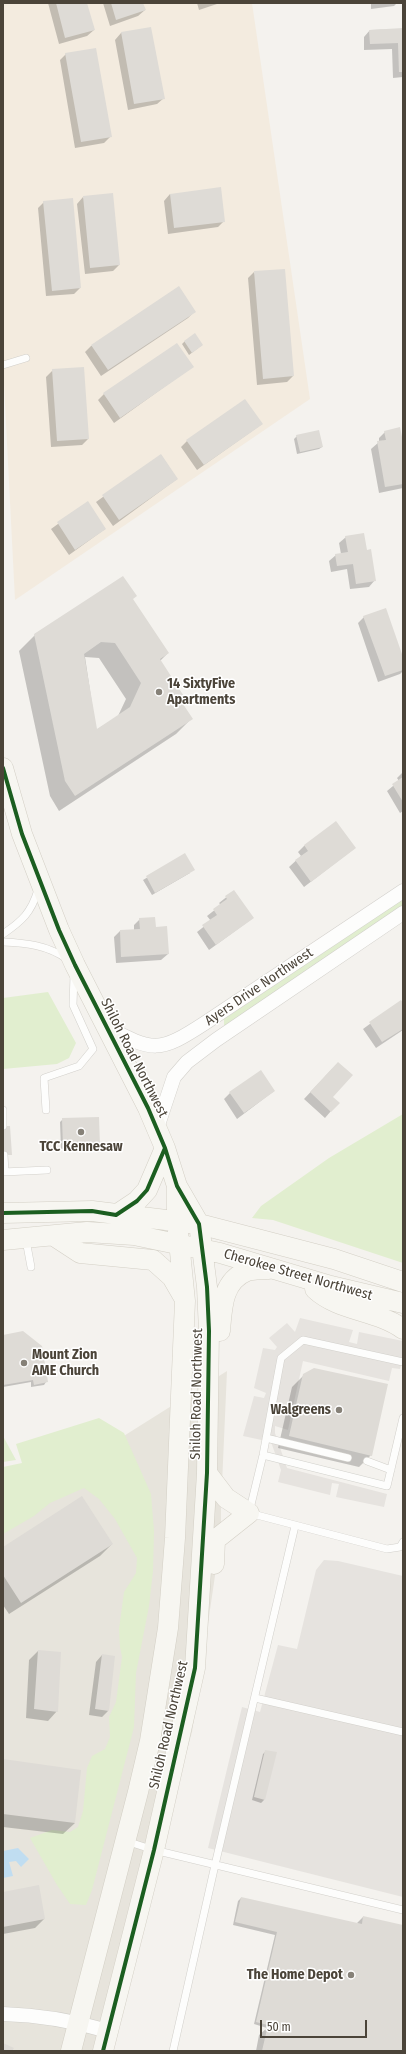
<!DOCTYPE html>
<style>
body{margin:0}
#map{position:relative;width:406px;height:2054px;overflow:hidden;background:#f4f2ee;font-family:"Fira Sans Condensed",sans-serif}
canvas{display:block}
.frame{position:absolute;inset:0;border:4px solid #4b4439;pointer-events:none}
.scale{position:absolute;left:260px;top:2020px;width:107px;height:18px;box-sizing:border-box;border:2px solid #4b4439;border-top:0;padding-left:5px;font-size:12px;line-height:14px;white-space:nowrap;color:#4b4439;-webkit-text-stroke:3px #fff;paint-order:stroke}
</style>
<div id="map">
<canvas width="406" height="2054"></canvas>
<div class="frame"></div>
<div class="scale">50 m</div>
</div>
<script>
const ctx = document.querySelector('canvas').getContext('2d');
ctx.lineJoin = 'round';
function paint(path, color) { ctx.fillStyle = color; ctx.fill(path, 'evenodd'); }
function strokePath(path, color, width, dash) { ctx.strokeStyle = color; ctx.lineWidth = width; ctx.lineCap = dash ? 'butt' : 'round'; ctx.setLineDash(dash || []); ctx.stroke(path); }
function drawText(font, color, halo, rows, align = 'center') {
  ctx.font = font + ' "Fira Sans Condensed",sans-serif'; ctx.lineWidth = 3; ctx.setLineDash([]); ctx.textBaseline = 'middle'; ctx.strokeStyle = halo; ctx.fillStyle = color; for (const [text, x, y, turn = 0] of rows) {
    ctx.save(); ctx.translate(x, y); ctx.rotate((+turn || 0) * Math.PI / 180); ctx.textAlign = isNaN(turn) ? turn : align; if (halo) ctx.strokeText(text, 0, 0); ctx.fillText(text, 0, 0); ctx.restore();
  }
}
paint(new Path2D(`
 M227,1371L221,1507V1535L192,1732L104,2051H3V1512Z`), '#e7e4dc');
paint(new Path2D(`
 M3,3H252L310,399L15,600L3,364Z`), '#f3ebdf');
paint(new Path2D(`
 M403,899V906L227,1025H224V1019Z
 M48,992L76,1043L69,1058L57,1064L3,1069V998Z
 M403,1114V1263L273,1220L252,1218L261,1206L329,1158Z
 M99,1418L124,1433L151,1494L154,1531L153,1571L149,1606L136,1673L134,1727L92,1890L86,1905L70,1904L57,1885L30,1838L52,1830L70,1832L78,1827L83,1811L87,1768L92,1756L105,1749L110,1737L109,1717L116,1702L122,1657L120,1647L119,1629L124,1592L136,1573L137,1558L115,1519L99,1499L84,1488L50,1503L34,1516L3,1534V1467L22,1463L16,1444Z
 M3,1436L16,1460L3,1462Z`), '#e1eecf');
paint(new Path2D(`
 M300,1318L353,1330L349,1342L357,1344L359,1332L403,1341V1358L400,1369L392,1368L389,1381L303,1361L288,1430L275,1426V1433L287,1468L387,1494L384,1507L336,1497L339,1484L332,1483L330,1495L278,1482L281,1470L271,1442L243,1436L254,1396L264,1398L266,1393L254,1388L263,1348L275,1350L277,1347L269,1338L287,1323L295,1332Z
 M324,1560L338,1561L403,1576V1897L208,1848L242,1707L260,1712L278,1645L297,1649L316,1570Z`), '#e6e3df');
paint(new Path2D(`
 M18,1848L29,1859L21,1867L16,1861L9,1862L13,1876L3,1878V1851Z`), '#c0ddf1');
paint(new Path2D(`
 M48,3H86L94,30L87,36L59,44Z
 M103,3H142L145,10L138,16L110,26Z
 M197,3H220L199,10Z
 M371,3H397L394,6L371,9Z
 M150,28L164,98L157,104L128,110L115,40L121,33Z
 M403,29V77L393,78L392,49L364,50V37L370,30Z
 M66,54L111,136L104,143L75,148L60,60Z
 M170,194L224,221L218,227L168,234L164,201Z
 M83,197L119,265L113,271L85,274L77,204Z
 M44,202L80,288L74,294L46,296L38,208Z
 M254,272L293,376L287,382L257,385L248,278Z
 M194,312L188,318L101,376L85,352L91,346Z
 M185,341L202,345L189,355L182,344Z
 M192,367L114,423L98,400L104,394Z
 M53,370L88,439L82,445L51,447L46,377Z
 M262,424L197,470L181,447L187,441Z
 M385,432L403,447V488L379,493L371,449L379,442V438Z
 M297,436L322,447L319,449L297,454L294,439Z
 M161,455L177,479L113,526L96,502Z
 M87,503L105,529L69,555L51,529Z
 M346,537L366,551L375,580L369,587L350,589L347,569L331,572L329,561L336,555L341,554L339,543Z
 M132,599L168,653L160,661L182,705L191,719L176,734L59,811L50,796L19,651L35,635ZM85,657L99,658L126,699L118,716L96,730Z
 M364,617L403,660V671L400,674L378,682L358,623Z
 M403,772V811L400,813L387,791L399,781L397,778Z
 M336,822L355,848L304,887L289,867L301,856L298,852L304,846Z
 M185,855L190,873L152,895L143,880Z
 M234,891L253,918L209,950L197,932L211,921L207,916L221,905L219,903Z
 M140,919L155,928L168,954L161,960L116,963L114,937L120,931L134,930V925Z
 M401,1001L403,1005V1030L376,1048L363,1029Z
 M332,1069L331,1111L325,1118L304,1099Z
 M274,1091L237,1119L224,1099L230,1093Z
 M63,1119L99,1145L96,1148L61,1149L60,1122Z
 M3,1336L46,1382L44,1385L31,1387V1382L3,1387Z
 M304,1375L371,1455L359,1467L278,1448L292,1387Z
 M112,1544L100,1556L9,1614L3,1605V1548Z
 M38,1651L57,1711L48,1721L26,1718L29,1660Z
 M102,1655L108,1711L102,1717L89,1715L96,1662Z
 M266,1751L264,1800L261,1803L252,1800L263,1754Z
 M3,1760L75,1823L63,1834L3,1827Z
 M3,1893L44,1919L35,1928L3,1934Z
 M241,1898L356,1924L363,1917L403,1926V2051H256L259,2035L267,2028L254,2024L275,1935L233,1925L238,1901Z`), '#0003');
paint(new Path2D(`
 M56,3H87L95,30L65,38Z
 M111,3H143L146,10L116,20Z
 M151,27L165,99L134,104L121,32Z
 M403,28V72H399L398,43L370,44L369,30Z
 M96,48L112,137L81,142L65,53Z
 M221,187L225,222L174,228L170,194Z
 M113,193L120,265L90,268L83,196Z
 M73,198L81,288L52,291L43,201Z
 M285,269L294,376L263,379L254,271Z
 M179,286L196,312L108,370L91,345Z
 M195,333L203,345L192,353L184,341Z
 M177,343L194,367L120,418L103,393Z
 M84,367L89,439L57,441L52,369Z
 M245,399L263,424L204,465L186,440Z
 M400,427L403,442V484L385,487L377,441L386,440L384,431Z
 M319,430L323,447L300,452L296,435Z
 M161,454L178,479L119,520L102,495Z
 M88,501L106,529L75,550L57,522Z
 M364,533L367,550L371,549L376,581L356,584L353,564L337,566L335,554L348,552L345,536Z
 M123,576L137,596L133,599L169,653L160,659L187,701L183,704L193,719L75,796L65,781L34,634ZM101,642L115,643L141,683L130,707L97,729L84,654Z
 M386,608L403,657V670L385,676L363,616Z
 M403,777V802L392,784Z
 M336,821L356,848L311,882L295,860L308,851L304,845Z
 M185,853L195,870L155,893L146,876Z
 M234,890L254,918L216,945L202,925L217,915L213,909L227,899L225,896Z
 M155,917L156,927L167,926L169,954L121,957L120,930L140,929L139,918Z
 M401,1000L403,1003V1029L382,1042L369,1022Z
 M338,1062L353,1075L333,1097L340,1103L331,1112L310,1092Z
 M261,1070L275,1091L244,1113L229,1092Z
 M99,1117L100,1146L63,1147L62,1118Z
 M3,1126H10L12,1155H3Z
 M23,1331L42,1346L48,1382L34,1385L33,1380L3,1385V1335Z
 M314,1368L388,1384L372,1456L289,1436L303,1374Z
 M82,1496L113,1544L21,1603L3,1575V1547Z
 M38,1650L61,1652L58,1712L34,1709Z
 M102,1654L115,1656L109,1711L95,1709Z
 M265,1750L277,1752L265,1800L254,1797Z
 M3,1759L81,1770L75,1823L3,1814Z
 M39,1885L45,1919L3,1927V1892Z
 M241,1897L362,1924L363,1916L403,1925V2051H262L268,2025L256,2022L277,1932L235,1922Z
 M3,2043L14,2048L12,2051H3Z`), '#dedbd6');
const lane = new Path2D(`
 M3,365L26,358
 M3,934C22,921 31,913 38,890
 M3,942C26,943 47,945 67,959
 M3,1110V1126
 M46,1110L44,1078L79,1066L93,1049L73,1005L74,975
 M4,1155L5,1172
 M3,1172L47,1170
 M26,1240L31,1267
 M403,1362L303,1340L281,1358L263,1455L249,1513L387,1549L400,1547L403,1542
 M266,1438L348,1458
 M263,1455L387,1486L403,1418
 M367,1461L391,1470
 M255,1698L403,1732
 M126,1841L154,1850L403,1910
 M173,2051L215,1865L295,1526`);
const street = new Path2D(`
 M106,1027C154,1052 159,1053 205,1023L403,891
 M157,1128L174,1077L187,1062L216,1040L403,913
 M3,2014C39,2015 74,2021 108,2031`);
const secondary = new Path2D(`
 M3,768L22,834L59,930L75,965L148,1108L165,1148L177,1186L199,1224L207,1287L209,1331L207,1473L195,1668L154,1850L103,2051
 M3,1213L92,1211L199,1224L334,1259L403,1282
 M116,1215L137,1201L147,1190L165,1148
 M54,1236L80,1253L153,1260L172,1277L183,1296
 M3,1240L87,1232L134,1235L220,1253L331,1286L403,1303
 M315,1289C338,1311 377,1310 403,1329
 M220,1331C222,1308 222,1281 247,1271C254,1269 262,1269 269,1269
 M207,1473L226,1498L249,1513L215,1540L214,1564
 M71,2051L138,1792L150,1741L168,1628L175,1538L185,1301L177,1222V1186`);
strokePath(lane, '#d2d0cb', 8);
strokePath(street, '#d2d0cb', 15);
strokePath(secondary, '#d3cfc5', 21);
strokePath(lane, '#fdfdfc', 7);
strokePath(street, '#fdfdfc', 14);
strokePath(secondary, '#f7f6f1', 20);
strokePath(new Path2D(`
 M3,768L22,834L59,930L75,965L148,1108L165,1148L177,1186L199,1224L207,1287L209,1331L207,1473L195,1668L154,1850L103,2051
 M3,1213L92,1211L116,1215L137,1201L147,1190L165,1148`), '#1b5e20', 4);
for (const [x, y, r, color] of [
 [159,692,4,"#868178"],
 [81,1132,4,"#868178"],
 [24,1363,4,"#868178"],
 [339,1410,4,"#868178"],
 [351,1975,4,"#868178"]
]) { const dot = new Path2D(); dot.arc(x, y, r, 0, 2 * Math.PI); ctx.fillStyle = color; ctx.fill(dot); strokePath(dot, '#fff', 1.5); }
drawText('bold 14px', '#4b4439', '#fff', [
 ["14 SixtyFive",167,684],
 ["Apartments",167,700],
 ["TCC Kennesaw",81,1147,"center"],
 ["Mount Zion",32,1355],
 ["AME Church",32,1371],
 ["Walgreens",331,1410,"right"],
 ["The Home Depot",343,1975,"right"]
], 'left');
drawText('14px', '#4b4439', '#fff', [
 ["Ayers Drive Northwest",259,987,-34],
 ["Shiloh Road Northwest",134,1058,63],
 ["Cherokee Street Northwest",298,1275,16],
 ["Shiloh Road Northwest",197,1394,-89],
 ["Shiloh Road Northwest",169,1725,-77]
]);
</script>
